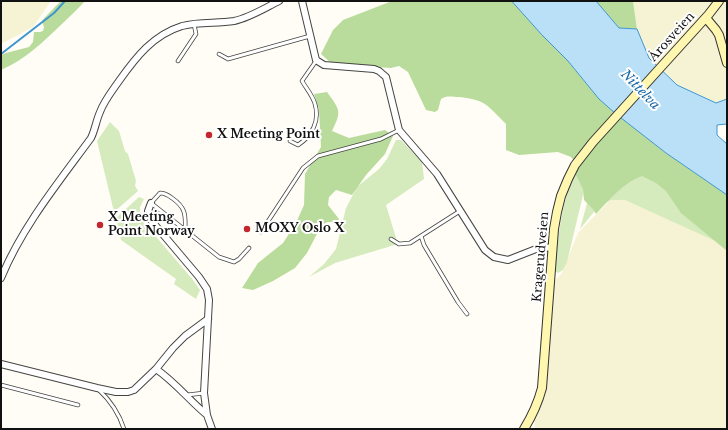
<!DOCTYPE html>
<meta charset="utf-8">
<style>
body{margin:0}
#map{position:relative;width:728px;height:430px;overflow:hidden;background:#fffdf5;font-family:"Libre Baskerville",serif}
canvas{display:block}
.frame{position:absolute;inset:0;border:2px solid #111;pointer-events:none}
</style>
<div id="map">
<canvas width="728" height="430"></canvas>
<div class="frame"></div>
</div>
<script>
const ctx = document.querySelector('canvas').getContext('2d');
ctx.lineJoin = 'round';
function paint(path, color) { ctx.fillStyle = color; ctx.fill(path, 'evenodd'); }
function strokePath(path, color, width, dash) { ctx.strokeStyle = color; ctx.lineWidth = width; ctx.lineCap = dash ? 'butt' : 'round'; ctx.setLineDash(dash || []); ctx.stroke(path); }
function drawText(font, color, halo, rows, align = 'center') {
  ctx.font = font + ' "Libre Baskerville",serif'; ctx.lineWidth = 4; ctx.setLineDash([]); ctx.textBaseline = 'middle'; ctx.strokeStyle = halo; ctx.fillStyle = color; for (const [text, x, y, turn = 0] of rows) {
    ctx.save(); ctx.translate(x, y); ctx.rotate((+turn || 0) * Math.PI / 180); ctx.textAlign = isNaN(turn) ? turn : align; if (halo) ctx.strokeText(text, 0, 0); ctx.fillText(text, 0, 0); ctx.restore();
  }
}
paint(new Path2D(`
 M1,1H51L33,27L1,44Z
 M633,1H727V99L716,103L677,85L649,58L637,29Z
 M642,176L727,251V429H535L534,418L552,284L562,273L578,233L616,194Z`), '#f6f3d4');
paint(new Path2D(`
 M626,120L724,245L625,200H611L598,207L580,229L602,148Z
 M110,122L119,131L125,151L128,154L136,181L135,186L138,191L114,212L97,141Z
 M396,140H401L422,162L424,179L386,205L397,241L401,243L335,263L309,277L324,264L336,249L346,208L357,187L379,169L387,159Z
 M593,153L567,262L563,270L558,273L555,271C559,236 560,198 580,167C583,162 589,158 593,153Z
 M139,197L144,199L140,207V218L193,280L200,290L196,299L174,284L176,279L121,240L116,218Z`), '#d5ebbd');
paint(new Path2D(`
 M61,1H85C78,9 70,16 63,23C44,41 25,60 1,70V55L6,53L29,47L33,42L34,32H40L43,31L44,27L42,21C44,18 58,4 61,1Z
 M392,1H512L542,35L568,61L599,99L666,153L727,195V251L681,213L666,191L656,183L642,176C624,182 609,200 596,214L593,209L584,200L583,189L576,175V164L571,157L558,152L519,155L506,150V124C487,105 486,100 459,97C452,97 447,95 441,99L438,110L435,112L426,110L408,72L399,66L391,68L332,64L321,54L333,30L343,20Z
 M596,1H633L637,29L619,28Z
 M327,92C340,110 342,111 332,131L349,138L385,130L393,136L385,154L366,175L352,195L336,190L329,197L328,205L339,219L337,222H327L319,230L307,253L295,268L273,281L253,290L242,288L258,263L283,243L296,223L304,205L305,174L321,147L319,109L314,94Z`), '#b9dc9c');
const water = new Path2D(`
 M512,1H596L619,28L637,29L649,58L677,85L716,103L727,99V124L717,125V135L727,144V195L666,153L616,114L599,99L568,61L542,35Z`);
paint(water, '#b9e0f7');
strokePath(water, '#3f96cf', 1);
strokePath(new Path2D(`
 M1,54L54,13L65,1`), '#3f96cf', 2);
const lane = new Path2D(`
 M219,54L228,59L310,36
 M178,61L196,34L194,24
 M290,141L298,145C312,136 320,121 315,104C313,96 306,88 302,81L316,61
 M185,230C186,214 185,207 172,198C168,195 165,193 160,193L151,203L219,257L234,262L239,259L249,248
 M261,232L303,168L318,156L381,139L399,130
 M421,236L424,245L458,302L467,314
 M391,239L399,244L410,243L460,211
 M1,385L78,405
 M98,389C111,401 119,413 124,429
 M187,395L204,393`);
const street = new Path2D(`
 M302,1L316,60L324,65L374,69L379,71L386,77L399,130L437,174L485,250L494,257L508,260L536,249L543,247L552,248
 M151,203L148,211L150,219L199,277L207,289L209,300L204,393L207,415L212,429
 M1,278C22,227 58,183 91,138C95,130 96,121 100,112C104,101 112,91 119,81C136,57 153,35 182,26C200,21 217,24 234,21C249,18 265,8 279,1
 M1,364L97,388L116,392H128L134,390L156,369L173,348L185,336L208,319
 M156,369C175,382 189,400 207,415`);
const secondary = new Path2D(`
 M706,18L716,30L719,35L727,63
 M524,429C532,416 538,403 542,388L554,229L557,212L561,196L568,179L575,165L593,142L709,14L719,1`);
strokePath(lane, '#444', 4.5);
strokePath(street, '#444', 8);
strokePath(secondary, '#333', 10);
strokePath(lane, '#fff', 3);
strokePath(street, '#fff', 6);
strokePath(secondary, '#fff6b0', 8);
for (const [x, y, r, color] of [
 [209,135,4,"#c4262e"],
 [100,225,4,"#c4262e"],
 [247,229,4,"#c4262e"]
]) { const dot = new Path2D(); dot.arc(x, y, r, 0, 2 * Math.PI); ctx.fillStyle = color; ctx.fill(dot); strokePath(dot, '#fff', 1.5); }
drawText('12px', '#111', '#fff', [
 ["Årosveien",672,37,-48],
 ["Kragerudveien",541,257,-85]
]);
drawText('bold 12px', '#111', '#fff', [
 ["X Meeting Point",217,135],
 ["X Meeting",108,218],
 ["Point Norway",108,232],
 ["MOXY Oslo X",255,229]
], 'left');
drawText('italic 13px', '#1768a6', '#fff', [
 ["Nittelva",640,90,46]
]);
</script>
